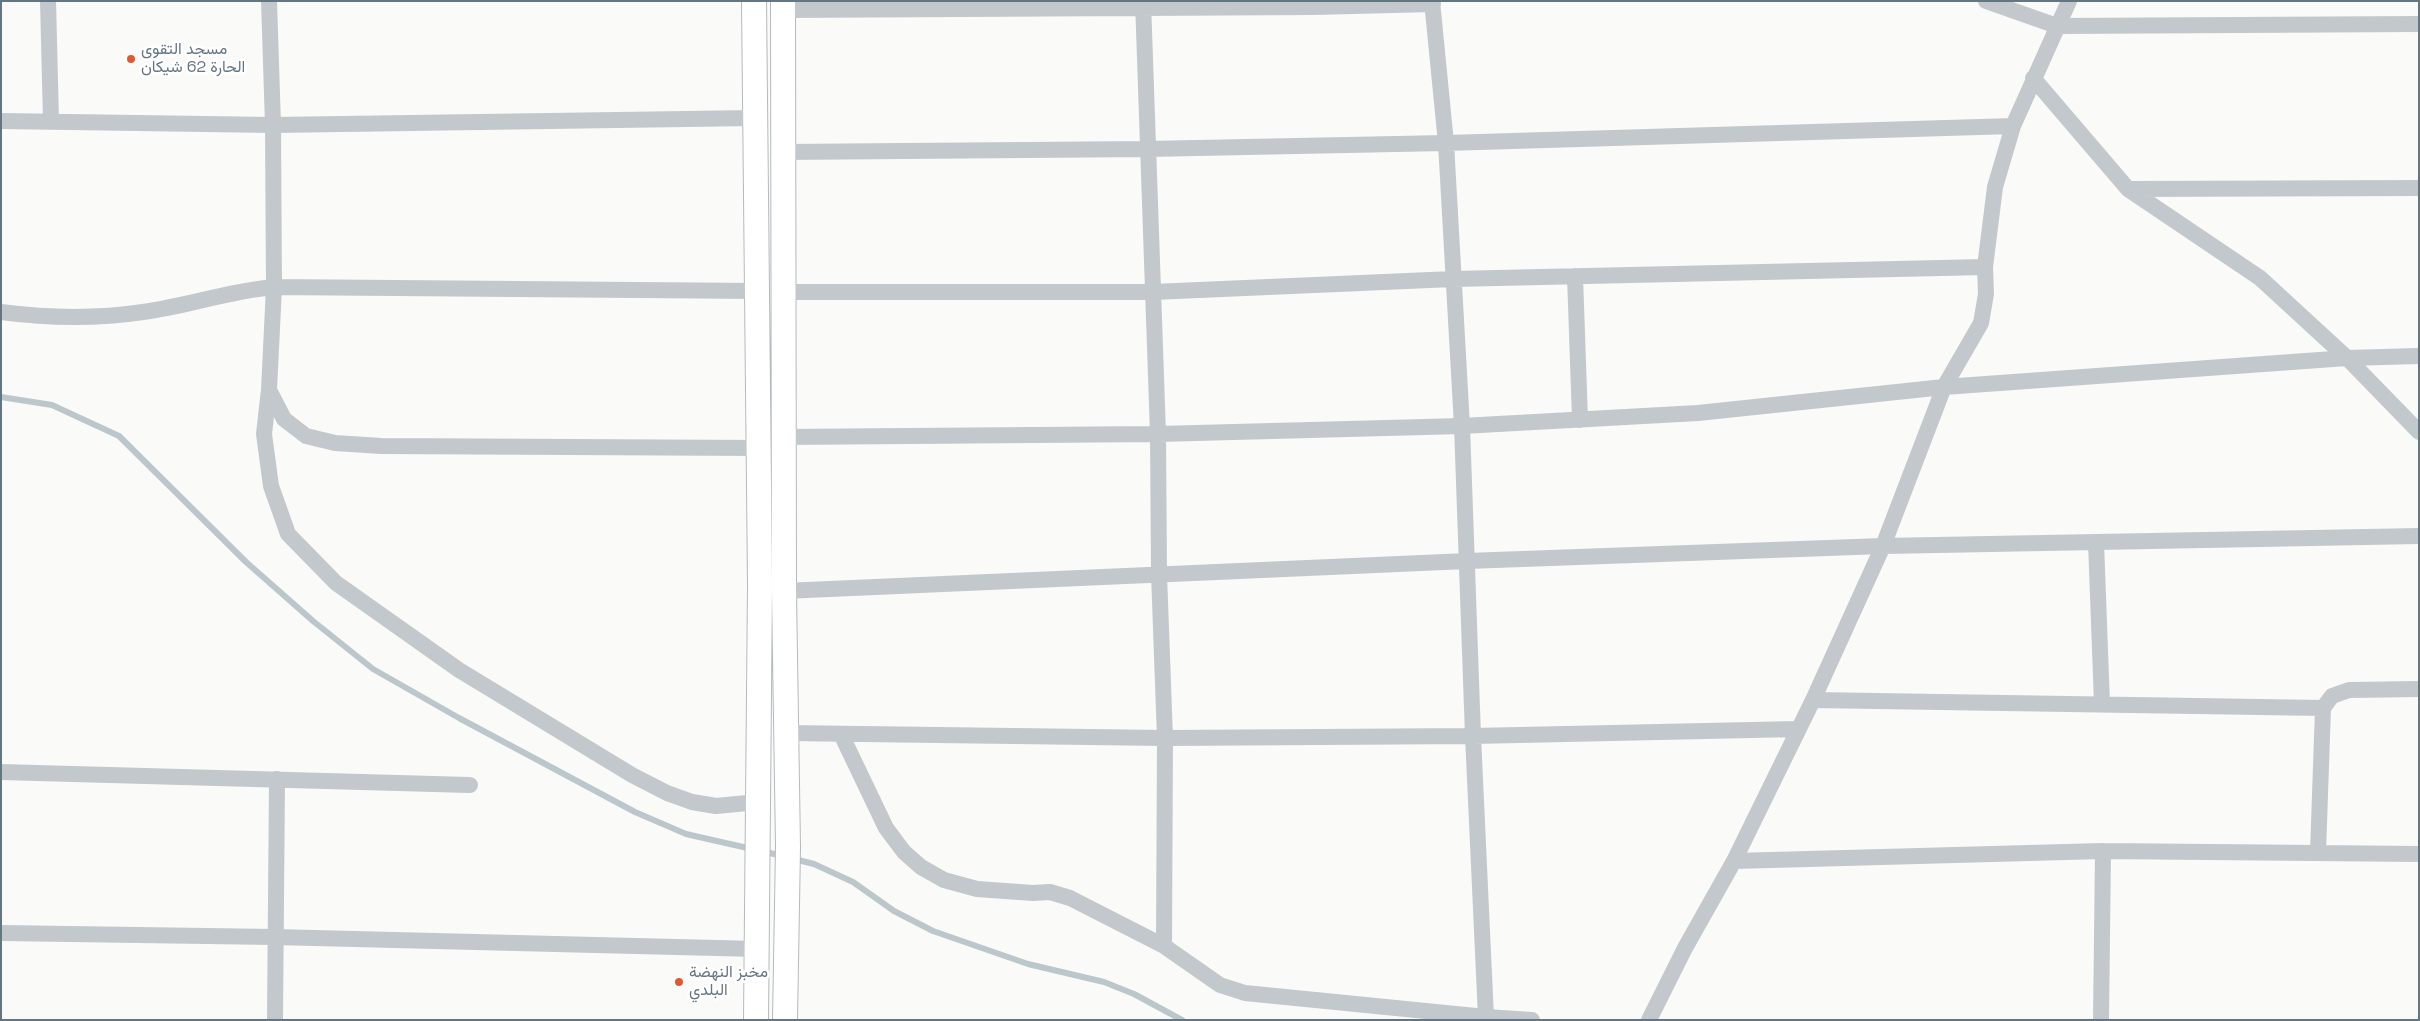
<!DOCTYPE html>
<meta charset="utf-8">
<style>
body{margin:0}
#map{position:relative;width:2420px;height:1021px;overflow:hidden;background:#fafaf8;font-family:"Space Grotesk",sans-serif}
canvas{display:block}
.frame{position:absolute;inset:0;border:2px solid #657683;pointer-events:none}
</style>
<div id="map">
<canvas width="2420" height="1021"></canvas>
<div class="frame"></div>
</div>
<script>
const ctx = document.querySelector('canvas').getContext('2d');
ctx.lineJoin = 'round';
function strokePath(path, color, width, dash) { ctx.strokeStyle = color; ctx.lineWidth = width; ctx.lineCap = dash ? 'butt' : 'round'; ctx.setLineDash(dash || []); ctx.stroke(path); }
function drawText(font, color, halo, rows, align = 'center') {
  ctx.font = font + ' "Space Grotesk",Vazirmatn,sans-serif'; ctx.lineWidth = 5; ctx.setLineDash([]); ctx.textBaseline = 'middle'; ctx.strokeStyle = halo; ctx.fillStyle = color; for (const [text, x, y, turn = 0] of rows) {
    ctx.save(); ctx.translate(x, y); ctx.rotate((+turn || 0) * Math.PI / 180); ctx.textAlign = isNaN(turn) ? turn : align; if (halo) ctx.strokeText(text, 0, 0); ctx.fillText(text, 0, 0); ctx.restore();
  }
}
strokePath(new Path2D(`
 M1,397L52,405L119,436L246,562L313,621L373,669L459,718L635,812L686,834L752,849
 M762,851L814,864L853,882L894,911L933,931L1028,964L1104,982L1134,994L1182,1020`), '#bbc7cb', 6);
const secondary = new Path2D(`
 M754,1L760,584L756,1020
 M783,1L784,591L788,847L785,1020`);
strokePath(secondary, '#b3babf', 26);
strokePath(new Path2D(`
 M48,1L51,121
 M269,1L273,125L274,287L269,390L284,419L306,436L335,443L381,446L758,448
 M1143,1L1158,434L1159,574L1165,738L1164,946
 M1432,1L1446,143L1462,426L1473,736L1486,1017L1532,1020
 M1986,1L2057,26L2419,24
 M783,10L1314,7L1433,4
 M2033,78L2128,189L2260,278L2347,358L2419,432
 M1,121L273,125L755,118
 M783,152L1147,149L1446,143L2013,126
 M2128,189L2419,188
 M1575,276L1580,420
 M783,292H1153L1453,279L1985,267
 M1,312C47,318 97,319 143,312C187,306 229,291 274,287L757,291
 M269,390L264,434L271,486L288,534L336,583L459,670L632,775L667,793L692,802L716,806L758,802
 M783,437L1158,434L1462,426L1698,413L1944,387L2347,358L2419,356
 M2096,542L2102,704
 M784,591L1467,561L1883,546L2419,536
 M1813,700L2323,708
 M786,733L1165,738L1473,736L1798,729
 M841,734L886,828L904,852L921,867L944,880L977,889L1033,893L1050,892L1070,898L1164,946L1220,985L1245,993L1486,1017L1488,1020
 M1,772L470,785
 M2318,853L2323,708L2332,696L2349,690L2419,689
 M1734,861L2103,851L2419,854
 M1,933L274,937L757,949
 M275,1020L277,779
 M1649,1020L1685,948L1734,861L1813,700L1883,546L1944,387L1981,323L1986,294L1985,267L1995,187L2013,126L2069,1
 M2101,1020L2103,851`), '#c3c8cc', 16);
strokePath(secondary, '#fff', 24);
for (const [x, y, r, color] of [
 [131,59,5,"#e4572e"],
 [679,982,5,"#e4572e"]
]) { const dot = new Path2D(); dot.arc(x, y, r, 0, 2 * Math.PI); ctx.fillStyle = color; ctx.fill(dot); strokePath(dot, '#fff', 2); }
drawText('16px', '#657683', '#fff', [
 ["مسجد التقوى",141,50],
 ["الحارة 62 شيكان",141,68],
 ["مخبز النهضة",689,973],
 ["البلدي",689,991]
], 'left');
</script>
